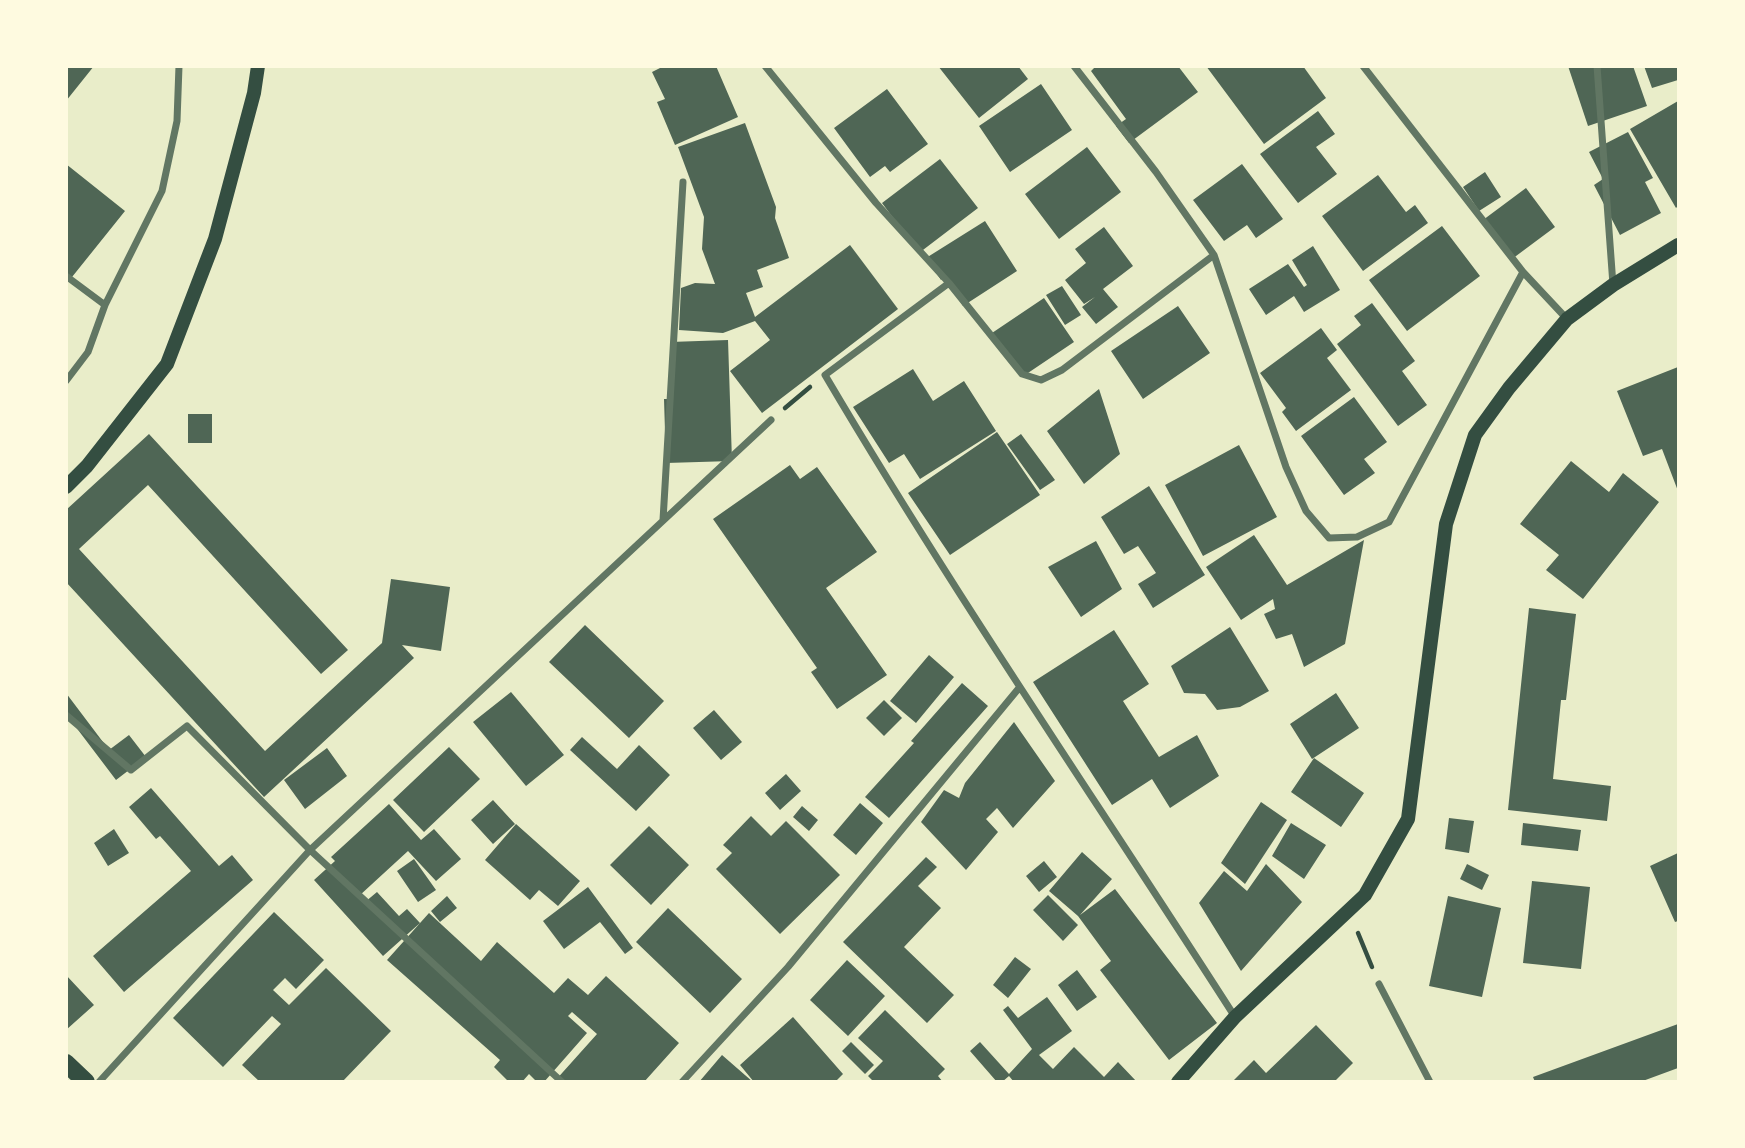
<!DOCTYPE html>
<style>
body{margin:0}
#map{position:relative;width:1745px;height:1148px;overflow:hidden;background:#e9edc9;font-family:Helvetica,sans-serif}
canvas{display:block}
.frame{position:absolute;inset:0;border:68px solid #fefae0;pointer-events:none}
</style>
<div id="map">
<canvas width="1745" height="1148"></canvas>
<div class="frame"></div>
</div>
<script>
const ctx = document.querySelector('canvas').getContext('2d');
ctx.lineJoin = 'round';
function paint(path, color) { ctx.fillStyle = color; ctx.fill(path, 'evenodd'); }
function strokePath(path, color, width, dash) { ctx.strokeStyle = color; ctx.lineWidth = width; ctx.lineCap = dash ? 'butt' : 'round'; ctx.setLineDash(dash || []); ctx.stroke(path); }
paint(new Path2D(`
 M66,66H94L66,101Z
 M664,66H716L738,117L675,145L657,102L665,99L652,72Z
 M938,66H1018L1028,79L979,118Z
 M1096,66H1178L1198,92L1129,143L1116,126L1126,119L1091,71Z
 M1206,66H1303L1326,98L1264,144Z
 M1568,66H1633L1647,106L1588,126Z
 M1644,66H1678V80L1652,88Z
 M1041,84L1072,130L1010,172L979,126Z
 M887,89L928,144L890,172L885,166L870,177L834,128Z
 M1678,101V206L1676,208L1630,129Z
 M1318,111L1335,134L1316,147L1337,174L1298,203L1260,154Z
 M745,123L776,207L775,218L789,258L757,270L763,287L746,293L755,317L850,245L898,309L762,413L730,371L770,340L755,321L723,333L679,330L681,288L695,283L715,284L702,249L704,217L678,147Z
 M1628,132L1653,178L1645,182L1661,213L1620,235L1594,185L1603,179L1589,152Z
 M1087,147L1121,192L1059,239L1025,194Z
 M940,159L978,208L919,253L882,203Z
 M66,164L125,211L68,282L66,281Z
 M1242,164L1283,219L1256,238L1247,225L1224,241L1193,200Z
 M1485,172L1501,197L1479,211L1463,187Z
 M1378,175L1406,212L1415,205L1428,223L1363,271L1322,216Z
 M1526,188L1555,227L1512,259L1483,220Z
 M985,221L1017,271L963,306L944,277L941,280L926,258Z
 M1442,226L1480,276L1407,331L1369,280Z
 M1104,227L1133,266L1103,289L1118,307L1096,324L1082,307L1095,297L1084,304L1065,280L1086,263L1075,249Z
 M1313,246L1340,290L1304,312L1294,296L1266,315L1249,289L1288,264L1304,287L1307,285L1292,260Z
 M1062,286L1081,315L1065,325L1046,295Z
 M1044,298L1074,342L1022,377L992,333Z
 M1372,303L1415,361L1402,371L1427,405L1398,426L1337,344L1361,325L1354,316Z
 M1178,306L1210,353L1143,399L1111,351Z
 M1321,328L1337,350L1327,358L1351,390L1296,431L1282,412L1286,408L1260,373Z
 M728,340L732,461L666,463L664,399H672L670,342Z
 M1678,367V491L1662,449L1643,456L1617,391Z
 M913,369L933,401L964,381L996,431L920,479L904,454L889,463L853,407Z
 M1099,389L1120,454L1084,484L1047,431Z
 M1354,397L1387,442L1364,459L1375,473L1344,495L1301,436Z
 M188,414H212V443H188Z
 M997,432L1040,495L950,555L908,493Z
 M149,434L348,650L321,674L148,485L79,549L265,751L382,643L391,579L450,587L441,651L402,645L414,658L264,797L66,582V510Z
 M1021,434L1055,480L1040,490L1007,444Z
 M1239,445L1277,517L1203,556L1165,485Z
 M1571,461L1609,492L1623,473L1659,502L1583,599L1546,570L1559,555L1520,524Z
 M790,465L800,479L817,467L877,552L826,588L887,675L837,709L811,672L817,668L713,519Z
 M1149,486L1205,575L1153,608L1138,584L1156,573L1138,546L1124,554L1101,517Z
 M1254,535L1287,585L1364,540L1345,644L1304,667L1292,634L1276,639L1264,614L1275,609L1273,599L1241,620L1206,567Z
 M1096,541L1122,589L1081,617L1048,567Z
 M1529,608L1576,614L1566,700H1561L1553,779L1611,786L1607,821L1508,810Z
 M585,625L664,701L629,738L549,662Z
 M1230,627L1269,691L1240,707L1217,710L1205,694L1184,693L1171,666Z
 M1114,630L1149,684L1123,701L1159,757L1197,735L1219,776L1170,808L1152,779L1112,805L1033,682Z
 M929,655L954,677L916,723L890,701Z
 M962,683L988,706L889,818L865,797L914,743L911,741Z
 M511,692L564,755L526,786L473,722Z
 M66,693L109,750L129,735L146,757L116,780L66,714Z
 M1336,693L1359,728L1312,759L1290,724Z
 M884,700L902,718L884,736L866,718Z
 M714,710L742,742L721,760L693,728Z
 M1014,722L1055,781L1013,828L997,808L986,819L998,832L966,870L921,822L944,790L959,798L965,783Z
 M582,737L617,769L639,745L670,775L636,811L570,750Z
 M449,747L480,779L424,832L393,800Z
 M327,748L347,776L305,809L284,780Z
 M1314,758L1364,793L1341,827L1291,792Z
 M786,774L801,791L780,810L765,793Z
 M151,788L219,866L232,855L253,880L124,992L93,956L191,871L160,836L156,839L129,807Z
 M493,800L515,824L493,844L471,820Z
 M1261,802L1287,820L1245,884L1221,863Z
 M860,803L883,823L856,855L833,835Z
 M389,804L421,840L434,829L461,859L436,881L408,851L359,896L365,902L377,892L399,916L407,909L420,923L383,956L314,880L335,861L331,857Z
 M802,806L818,820L809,831L793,817Z
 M751,816L771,836L786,821L840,875L780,934L716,869L732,853L723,845Z
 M1449,818L1474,821L1469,853L1445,849Z
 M1291,823L1326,845L1304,879L1272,856Z
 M1523,823L1581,830L1578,851L1521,845Z
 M516,824L580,881L558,906L539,890L530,900L485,860Z
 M649,826L689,865L651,905L610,865Z
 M114,829L129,853L108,866L94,843Z
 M1082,852L1112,879L1080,915L1115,889L1217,1023L1169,1060L1100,970L1111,961L1078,916L1049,891Z
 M1678,853V921L1675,922L1650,866Z
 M926,857L937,867L918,886L941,908L904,947L954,995L927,1023L843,942Z
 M414,859L436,890L418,902L397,871Z
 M1044,861L1057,877L1039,892L1026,876Z
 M1266,864L1302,902L1241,971L1199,903L1224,871L1247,891Z
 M1467,864L1489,875L1482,890L1460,879Z
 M1532,881L1590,887L1581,969L1523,963Z
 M588,887L633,948L625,954L600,922L564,949L543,921Z
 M1048,895L1078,925L1063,941L1033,910Z
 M447,896L457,908L440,922L431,911Z
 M1448,896L1501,908L1482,997L1429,986Z
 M668,908L742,979L710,1013L636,942Z
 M274,912L324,960L296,989L285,978L273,990L289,1005L326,968L391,1031L342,1082H260L242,1065L281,1024L272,1016L223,1067L173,1018Z
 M429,913L481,961L497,942L554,993L568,978L588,995L606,976L679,1043L644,1082H554L597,1034L572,1012L568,1016L587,1033L544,1082H537L529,1074L522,1082H509L494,1067L500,1060L387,960Z
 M1015,957L1031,969L1008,998L993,985Z
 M847,960L885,996L848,1036L810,1000Z
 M1077,970L1097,997L1077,1011L1058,985Z
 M66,975L94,1005L66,1030Z
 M1047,997L1072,1031L1039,1055L1053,1069L1074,1047L1104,1077L1118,1062L1137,1082H1014L1009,1076L1002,1082H997L970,1051L980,1042L1009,1074L1032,1049L1003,1010L1008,1006L1018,1018Z
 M885,1010L945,1069L938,1076L943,1082H874L868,1076L883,1061L858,1038Z
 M793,1017L843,1074L835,1082H754L740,1065Z
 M1678,1024V1068L1640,1082H1535L1533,1077Z
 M1316,1025L1353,1063L1334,1082H1232L1254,1060L1266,1073Z
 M851,1042L874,1065L865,1074L842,1051Z
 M722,1055L753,1082H699Z`), '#4f6655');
strokePath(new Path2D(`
 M785,408L810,387
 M1358,933L1372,967`), '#344e41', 4.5);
strokePath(new Path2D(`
 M765,66L876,203L949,283L1022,374L1041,380L1062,370L1214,255
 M1074,66L1156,172L1214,255L1286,467L1306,511L1329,538L1357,537L1389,522L1523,272L1363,66
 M1597,66L1613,285
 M1523,272L1567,319
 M66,276L105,305
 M949,283L825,375C954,594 1098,803 1235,1017
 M66,381L88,352L105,305L162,191L177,121L179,66
 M663,520L683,182
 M66,715L131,770L187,726L310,850L562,1082
 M1379,984L1430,1082
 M99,1082L310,850L771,420
 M682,1082L788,967L1019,688`), '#617663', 7);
strokePath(new Path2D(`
 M66,487L87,466L167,364L215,239L254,93L258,66
 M1178,1082L1235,1017L1365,895L1408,819L1446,524L1475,435L1509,388L1567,319L1613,285L1678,245`), '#344e41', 14);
strokePath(new Path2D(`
 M66,1063L86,1082`), '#344e41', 18);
</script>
